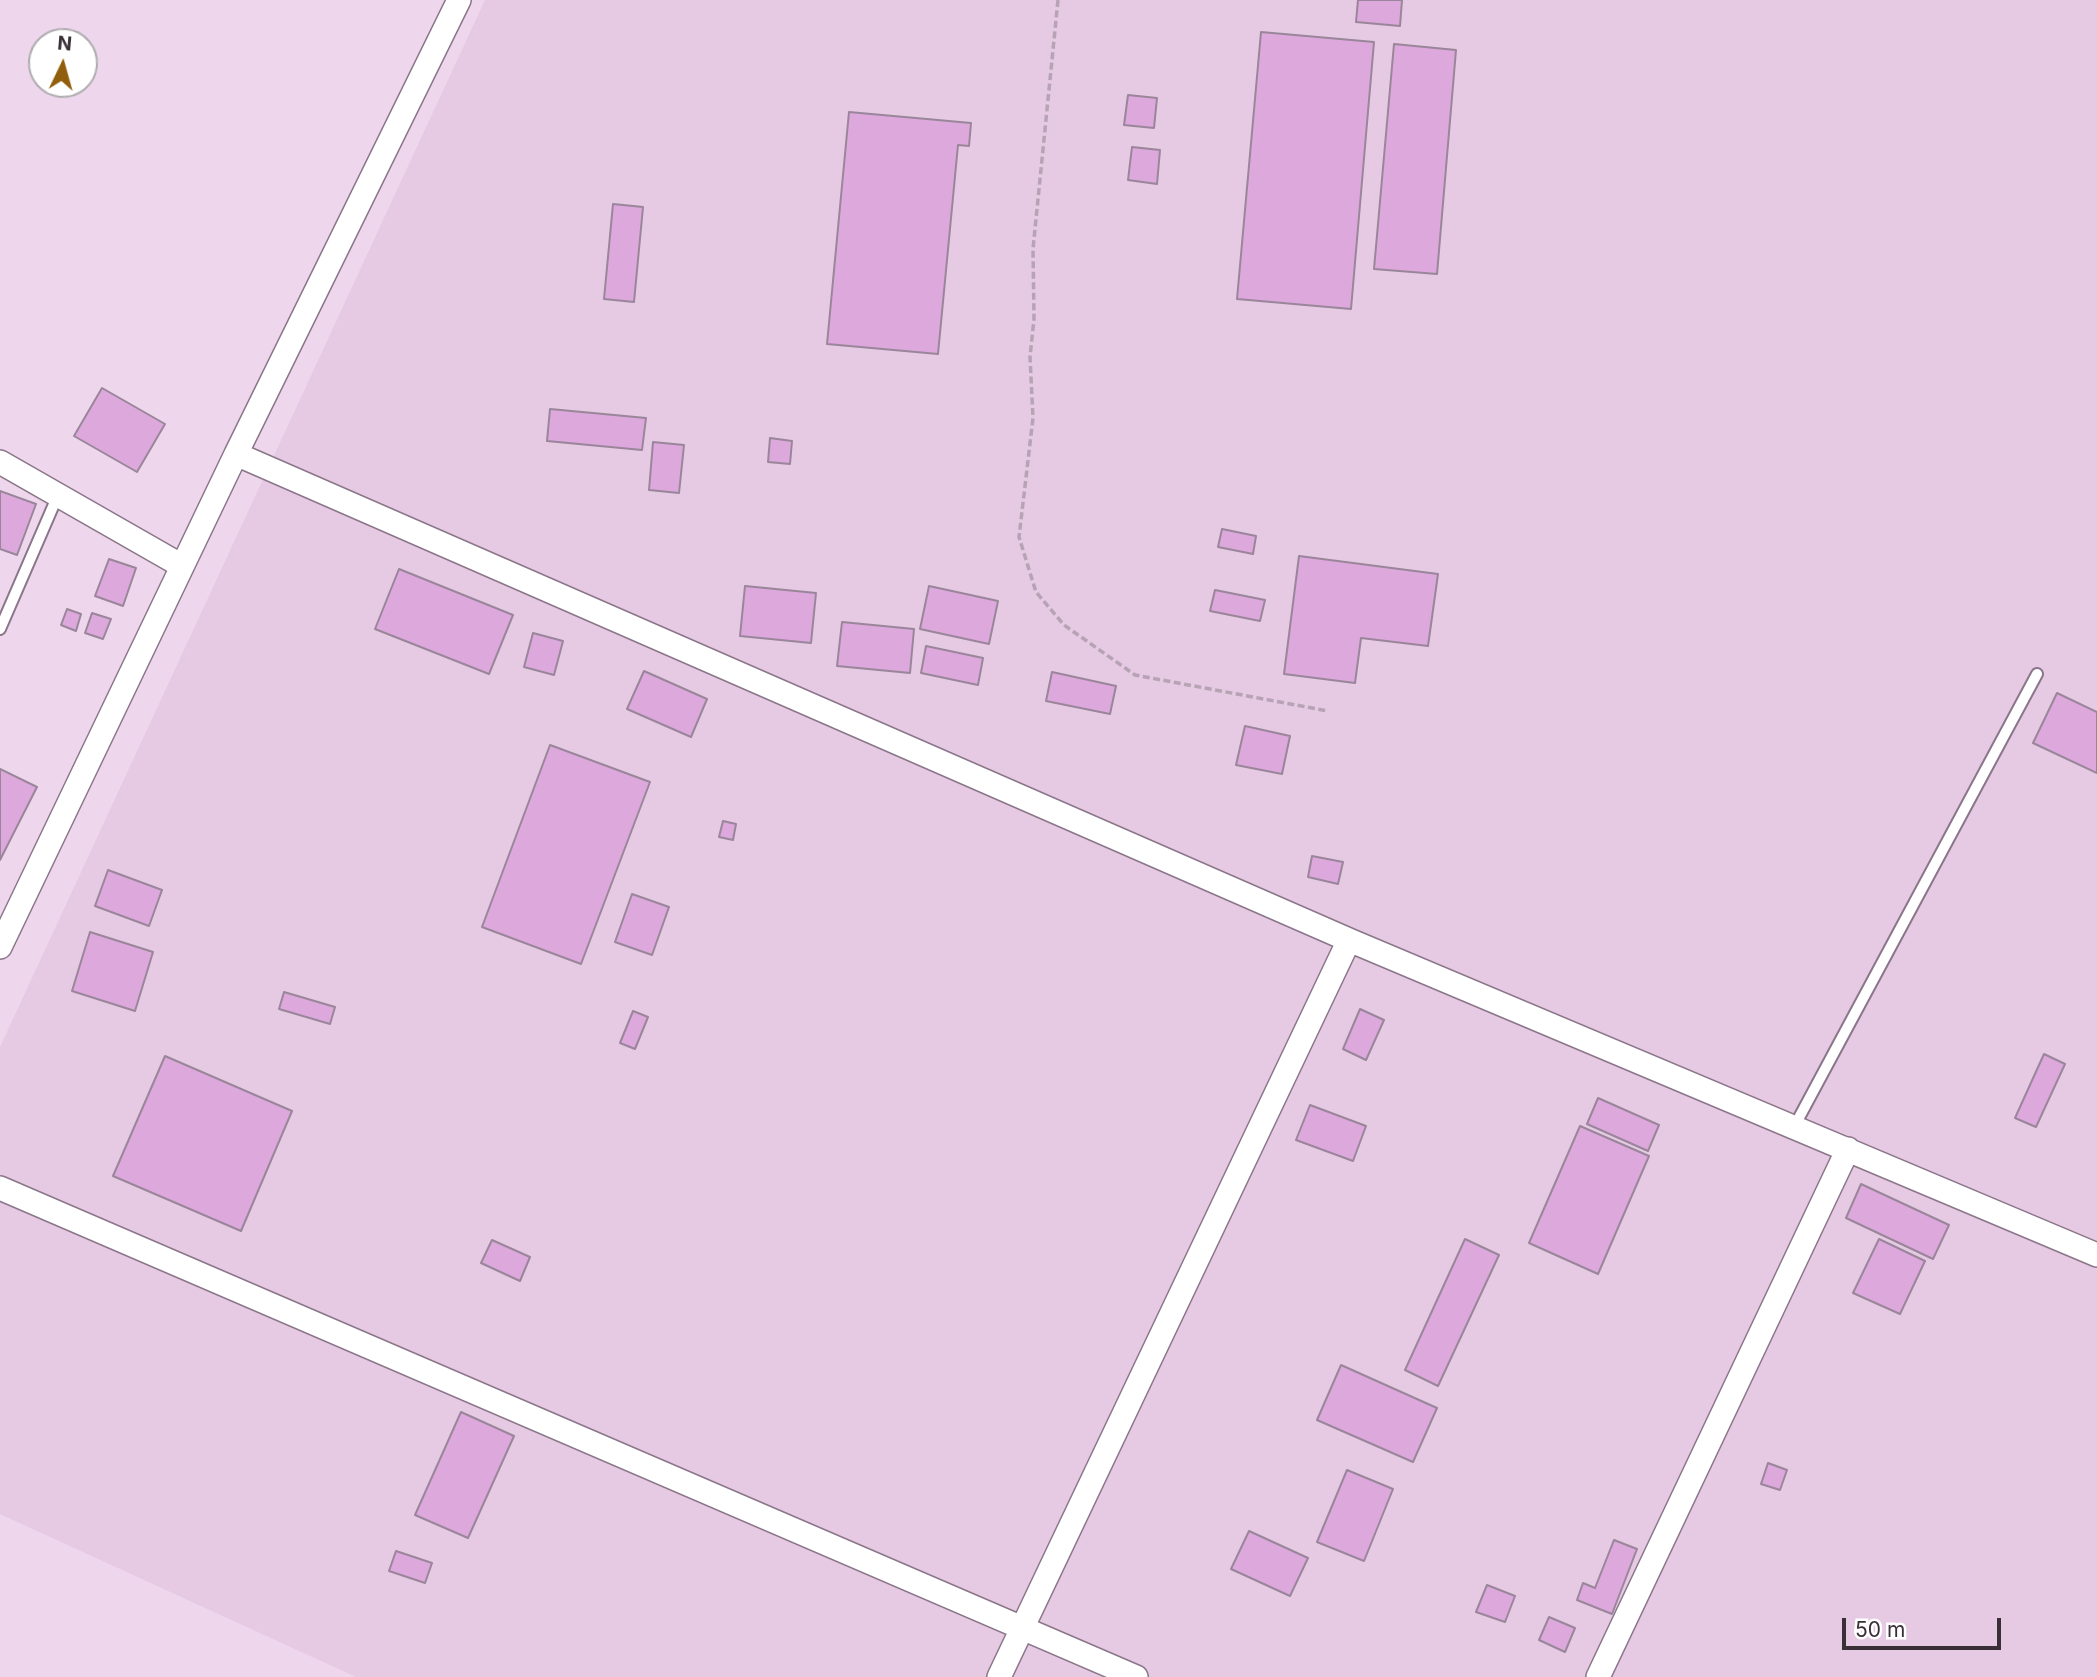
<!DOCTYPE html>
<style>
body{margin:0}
#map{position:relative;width:2097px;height:1677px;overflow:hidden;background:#eed7ec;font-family:Inter,sans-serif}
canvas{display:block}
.north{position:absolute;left:28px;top:28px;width:70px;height:70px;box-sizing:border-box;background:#fff;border:2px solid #afacaf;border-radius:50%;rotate:5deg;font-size:19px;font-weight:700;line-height:28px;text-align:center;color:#382f37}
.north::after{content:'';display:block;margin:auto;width:24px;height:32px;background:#905e0d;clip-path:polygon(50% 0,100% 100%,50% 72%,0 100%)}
.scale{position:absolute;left:1842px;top:1618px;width:159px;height:32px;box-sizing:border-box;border:4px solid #382f37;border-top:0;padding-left:9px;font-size:21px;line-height:24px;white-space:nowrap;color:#382f37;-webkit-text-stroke:5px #fff;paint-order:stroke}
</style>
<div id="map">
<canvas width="2097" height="1677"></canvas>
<div class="north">N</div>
<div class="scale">50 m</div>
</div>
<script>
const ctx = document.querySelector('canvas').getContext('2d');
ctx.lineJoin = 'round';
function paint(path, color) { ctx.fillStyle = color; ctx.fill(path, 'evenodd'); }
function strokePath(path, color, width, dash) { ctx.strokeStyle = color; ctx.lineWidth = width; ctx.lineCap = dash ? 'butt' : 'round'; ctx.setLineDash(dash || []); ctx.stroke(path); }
paint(new Path2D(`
 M485,0H2097V1677H356L0,1514V1047Z`), '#e6c9e3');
const building = new Path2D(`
 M1358,0H1402L1400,26L1356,22Z
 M1261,32L1374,42L1351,309L1237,299Z
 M1394,44L1456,50L1437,274L1374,269Z
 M1128,95L1157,98L1154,128L1124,125Z
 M849,112L971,123L969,146L958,145L938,354L827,344Z
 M1132,147L1160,150L1157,184L1128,180Z
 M613,204L643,207L634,302L604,299Z
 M102,388L165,424L137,472L74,436Z
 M550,409L646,418L642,450L547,441Z
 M770,438L792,441L790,464L768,462Z
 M653,442L684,445L679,493L649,490Z
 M0,491L36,504L17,555L0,549Z
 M1222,529L1256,536L1253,554L1218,547Z
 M1299,556L1438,574L1428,646L1361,638L1355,683L1284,674Z
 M109,559L136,568L123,606L95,596Z
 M399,569L513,615L489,674L375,629Z
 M745,586L816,593L811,643L740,636Z
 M929,586L998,601L989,644L920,629Z
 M1215,590L1265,600L1260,621L1210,611Z
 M67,609L81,614L76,631L61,625Z
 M92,613L111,619L103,639L85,633Z
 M842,622L914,629L910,673L837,666Z
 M533,633L563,641L554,675L524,667Z
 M926,646L983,658L978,685L921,673Z
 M644,671L707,699L691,737L627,709Z
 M1052,672L1116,686L1110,714L1046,701Z
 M2057,693L2097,712V773L2033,743Z
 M1245,726L1290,736L1282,774L1236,765Z
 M550,745L650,782L581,964L482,927Z
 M0,769L37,787L0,860Z
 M723,821L736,824L733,840L719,837Z
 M1312,856L1343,862L1338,884L1308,877Z
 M108,870L162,890L149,926L95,906Z
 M632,894L669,907L652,955L615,942Z
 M90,932L153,952L135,1011L72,991Z
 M284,992L335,1007L330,1024L279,1009Z
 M1360,1009L1384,1020L1366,1060L1343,1049Z
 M633,1011L648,1017L635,1049L620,1043Z
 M2044,1054L2065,1064L2036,1127L2015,1118Z
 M165,1056L292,1111L241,1231L113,1176Z
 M1598,1098L1659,1125L1648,1151L1587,1124Z
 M1310,1105L1366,1126L1353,1161L1296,1140Z
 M1580,1126L1649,1156L1598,1274L1529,1243Z
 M1861,1184L1949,1225L1933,1259L1846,1218Z
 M1465,1239L1499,1255L1438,1386L1405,1370Z
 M1879,1239L1925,1261L1900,1314L1853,1293Z
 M492,1240L530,1257L520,1281L481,1263Z
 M1341,1365L1437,1408L1413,1462L1317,1420Z
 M461,1412L514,1436L468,1538L415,1515Z
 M1768,1463L1787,1470L1780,1490L1761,1484Z
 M1347,1470L1393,1489L1364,1561L1317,1542Z
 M1249,1531L1308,1558L1290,1596L1231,1569Z
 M1614,1540L1637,1549L1612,1614L1577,1600L1583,1583L1595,1588Z
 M396,1551L432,1563L425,1583L389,1571Z
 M1487,1585L1515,1596L1505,1622L1476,1612Z
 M1549,1617L1575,1628L1565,1652L1539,1640Z`);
paint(building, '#dda8dc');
strokePath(building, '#9a869a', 2);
const service = new Path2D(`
 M0,629L58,495
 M1794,1127L2037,674`);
const minor = new Path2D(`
 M459,0L236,454L1349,940L999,1677
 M0,462L182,566
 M1349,940L2097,1255
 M0,947L236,454
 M0,1188L1136,1677
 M1598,1677L1848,1149`);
strokePath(service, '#8a7689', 14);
strokePath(minor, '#8a7689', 26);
strokePath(new Path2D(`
 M1058,0L1033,249L1034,319L1030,357L1033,418L1019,537L1036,592L1064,625L1135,675L1328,711`), '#b6a4b5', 3.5, [7, 3.5]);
strokePath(service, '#fff', 10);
strokePath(minor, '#fff', 23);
</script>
